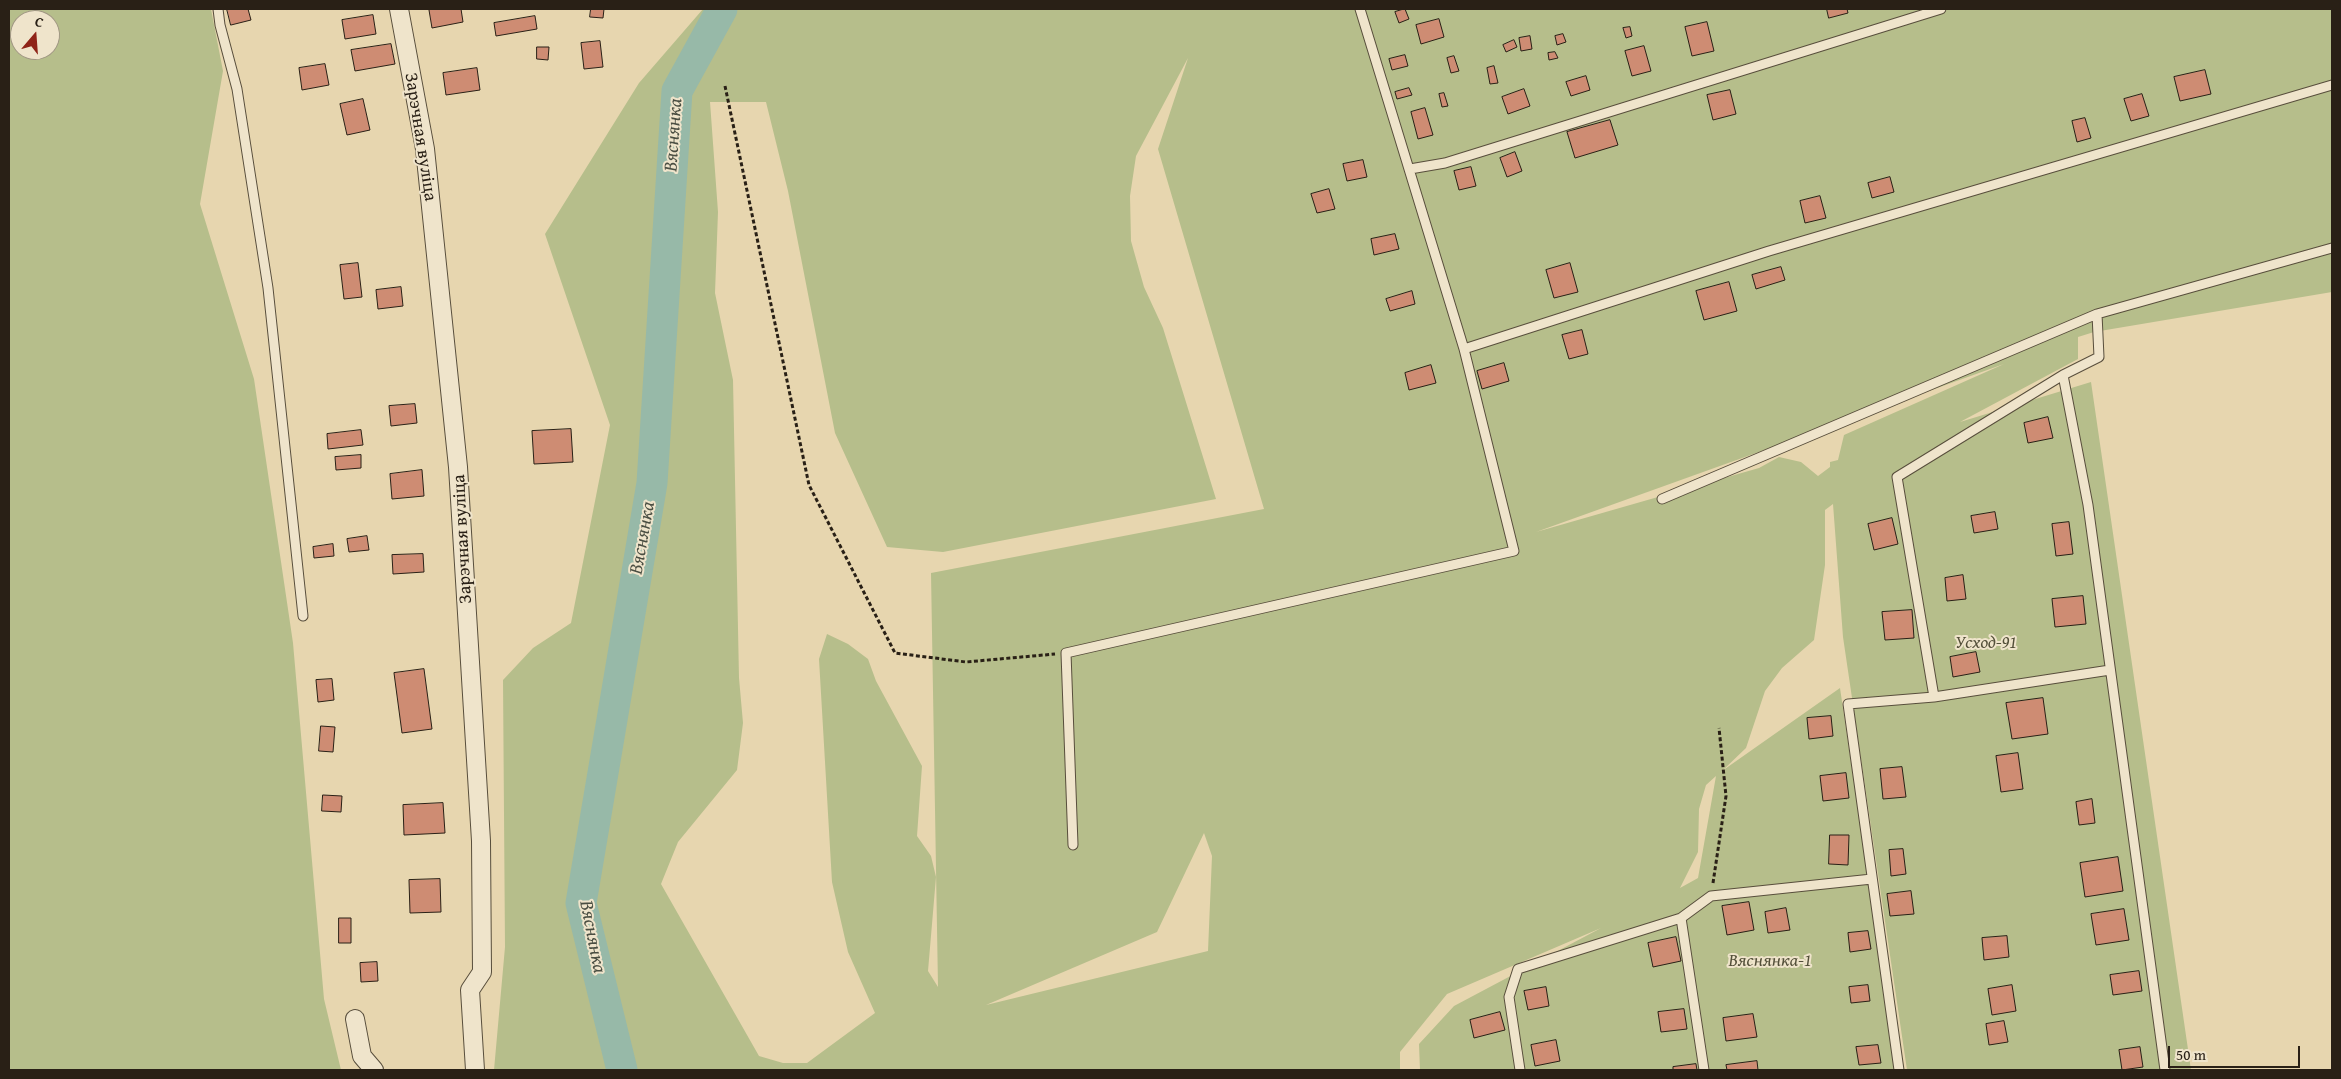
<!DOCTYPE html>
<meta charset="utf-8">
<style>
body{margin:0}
#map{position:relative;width:2341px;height:1079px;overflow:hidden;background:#e7d6af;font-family:"Gentium Book Plus",serif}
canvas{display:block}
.frame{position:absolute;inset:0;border:10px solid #292016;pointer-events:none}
.north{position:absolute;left:10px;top:10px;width:50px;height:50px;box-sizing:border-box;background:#efe4cb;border:1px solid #a09683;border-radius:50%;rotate:18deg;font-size:14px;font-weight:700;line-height:20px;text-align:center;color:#292016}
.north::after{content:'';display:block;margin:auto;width:18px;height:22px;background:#8f2418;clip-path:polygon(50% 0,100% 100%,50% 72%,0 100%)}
.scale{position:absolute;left:2168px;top:1046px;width:132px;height:22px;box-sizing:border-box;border:2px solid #292016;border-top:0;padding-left:6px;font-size:15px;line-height:18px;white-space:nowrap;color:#292016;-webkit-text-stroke:4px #efe4cb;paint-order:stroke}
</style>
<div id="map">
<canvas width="2341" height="1079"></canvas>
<div class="frame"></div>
<div class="north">С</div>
<div class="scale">50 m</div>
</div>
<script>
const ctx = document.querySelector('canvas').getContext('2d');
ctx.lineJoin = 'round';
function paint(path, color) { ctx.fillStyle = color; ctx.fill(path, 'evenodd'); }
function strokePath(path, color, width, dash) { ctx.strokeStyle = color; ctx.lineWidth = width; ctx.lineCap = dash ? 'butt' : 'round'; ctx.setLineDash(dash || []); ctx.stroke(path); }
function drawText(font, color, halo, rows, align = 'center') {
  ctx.font = font + ' "Gentium Book Plus",serif'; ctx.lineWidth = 4; ctx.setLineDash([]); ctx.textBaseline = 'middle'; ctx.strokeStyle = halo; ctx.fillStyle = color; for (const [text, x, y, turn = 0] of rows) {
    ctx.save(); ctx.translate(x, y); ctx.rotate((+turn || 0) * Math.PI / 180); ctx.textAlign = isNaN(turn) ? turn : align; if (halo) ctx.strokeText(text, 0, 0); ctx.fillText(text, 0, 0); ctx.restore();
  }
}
paint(new Path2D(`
 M9,9H211L223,71L200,204L254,379L293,643L324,999L341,1070H9ZM20,20H50V50H20Z
 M703,9H2332V292L2094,332L2078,337V359L1960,422L2091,382L2191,1070H1907L1843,637L1833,504L1825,510V565L1814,640L1782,668L1765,691L1746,748L1722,771L1840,688L1896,1070H1420L1419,1044L1454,1006L1601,928L1447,994L1400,1052V1070H494L505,947L503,680L533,648L571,623L610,425L545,234L639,83ZM1188,58L1158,149L1264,509L931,573L938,987L928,971L936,877L931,856L917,836L922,766L876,681L868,659L848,644L827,634L819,659L832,882L848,952L875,1013L807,1063H783L759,1056L661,884L678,842L737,770L743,723L739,678L733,380L715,293L718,212L710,102H766L788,191L835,433L887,547L943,552L1216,499L1163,328L1144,287L1131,241L1130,196L1136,156ZM2004,364L1844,435L1838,460L1830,462V467L1818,476L1801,462L1779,457L1759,468L1536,532ZM1716,776L1698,878L1680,888L1698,852L1699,809L1706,785ZM1204,833L1212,856L1208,951L986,1005L1157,932Z`), '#b6be8b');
strokePath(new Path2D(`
 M622,1070L581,903L652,483L677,91L722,9`), '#97b9a8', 31);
const building = new Path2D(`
 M227,9H248L251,20L231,25Z
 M438,9H461L463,22L432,28L429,10Z
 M591,9H604L603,18L590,17Z
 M1405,9L1409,19L1399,23L1395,12Z
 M1827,9H1847L1848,13L1829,18Z
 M373,15L376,34L345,39L342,20Z
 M535,16L537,29L496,36L494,23Z
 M1439,19L1444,37L1421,44L1416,25Z
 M1707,22L1714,51L1692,56L1685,27Z
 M1630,27L1632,36L1626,38L1623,28Z
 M1563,34L1566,42L1557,45L1555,36Z
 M1530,36L1532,49L1521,51L1519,38Z
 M1514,40L1517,47L1506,52L1503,45Z
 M600,41L603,67L584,69L581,43Z
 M391,44L395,64L355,71L351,50Z
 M1644,46L1651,71L1632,76L1625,51Z
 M537,47H549L548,60L537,59Z
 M1555,52L1558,58L1549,60L1548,53Z
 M1405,55L1408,66L1392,70L1389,59Z
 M1454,56L1459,71L1451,73L1447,58Z
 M325,64L329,85L302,90L299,68Z
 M1494,66L1498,83L1490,84L1487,68Z
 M477,68L480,90L446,95L443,73Z
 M2205,70L2211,94L2180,101L2174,77Z
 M1586,76L1590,90L1571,96L1566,82Z
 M1409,88L1412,95L1397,99L1395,92Z
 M1524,89L1530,106L1508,114L1502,97Z
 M1730,90L1736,114L1713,120L1707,95Z
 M1444,93L1448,106L1442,107L1439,94Z
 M2142,94L2149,116L2131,121L2124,99Z
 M363,99L370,130L347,135L340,104Z
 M1425,108L1433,135L1418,139L1411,112Z
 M2085,118L2091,138L2077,142L2072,121Z
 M1610,120L1618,145L1575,158L1567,132Z
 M1515,152L1522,171L1507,177L1500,158Z
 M1363,160L1367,177L1347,181L1343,164Z
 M1471,167L1476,186L1459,190L1454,171Z
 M1890,177L1894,192L1872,198L1868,183Z
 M1329,189L1335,209L1317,213L1311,194Z
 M1820,196L1826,218L1805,223L1800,201Z
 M1395,234L1399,249L1374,255L1371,239Z
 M358,263L362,297L344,299L340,265Z
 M1570,263L1578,292L1554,298L1546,270Z
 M1781,267L1785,280L1756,289L1752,275Z
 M1729,282L1737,311L1704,320L1696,291Z
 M401,287L403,306L378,309L376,290Z
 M1412,291L1415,304L1390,311L1386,299Z
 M1582,330L1588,354L1569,359L1562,335Z
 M1504,363L1509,381L1482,389L1477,371Z
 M1431,365L1436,383L1409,390L1405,373Z
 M415,404L417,423L391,426L389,406Z
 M2048,417L2053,438L2028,443L2024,423Z
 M571,429L573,462L534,464L532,431Z
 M361,430L363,445L328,449L327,434Z
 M361,455V468L336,470L335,457Z
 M422,470L424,496L392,499L390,474Z
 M1995,512L1998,529L1974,533L1971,516Z
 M1892,518L1898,544L1874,550L1868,524Z
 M2069,522L2073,554L2056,556L2052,524Z
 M367,536L369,550L349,552L347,539Z
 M333,544L334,556L314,558L313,547Z
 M423,554L424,572L393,574L392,555Z
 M1963,575L1966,599L1947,601L1945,578Z
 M2083,596L2086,624L2055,627L2052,599Z
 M1912,610L1914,638L1885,640L1882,612Z
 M1976,652L1980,672L1953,677L1950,657Z
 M424,669L432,729L402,733L394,673Z
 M332,679L334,700L318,702L316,680Z
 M2043,698L2048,734L2012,739L2006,703Z
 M1831,716L1833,736L1809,739L1807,718Z
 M321,726L335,727L333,752L319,751Z
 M2018,753L2023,789L2001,792L1996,756Z
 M1902,767L1906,797L1883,799L1880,769Z
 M1846,773L1849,798L1823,801L1820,776Z
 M323,795L342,796L341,812L322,811Z
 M2092,799L2095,823L2079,825L2076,802Z
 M443,803L445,833L404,835L403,805Z
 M1830,835H1849L1848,865L1829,864Z
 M1903,849L1906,874L1891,876L1889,850Z
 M2118,857L2123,891L2085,897L2080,863Z
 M440,879L441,912L410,913L409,880Z
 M1911,891L1914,914L1890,916L1887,894Z
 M1749,902L1754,930L1727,935L1722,906Z
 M1786,908L1790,930L1768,933L1765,912Z
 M2124,909L2129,940L2096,945L2091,914Z
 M339,918H351V943H339Z
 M1868,931L1871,949L1850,952L1848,933Z
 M2007,936L2009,957L1984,960L1982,938Z
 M1676,937L1681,961L1653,967L1648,943Z
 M377,962L378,981L361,982L360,963Z
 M2139,971L2142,991L2113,995L2110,975Z
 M1868,985L1870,1001L1851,1003L1849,987Z
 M2012,985L2016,1011L1992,1015L1988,989Z
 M1546,987L1549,1006L1528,1010L1524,991Z
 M1684,1009L1687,1029L1661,1032L1658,1012Z
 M1500,1012L1505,1030L1474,1038L1470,1020Z
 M1753,1014L1757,1037L1726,1041L1723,1018Z
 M2004,1021L2008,1042L1989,1045L1986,1024Z
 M1556,1040L1560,1061L1535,1066L1531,1045Z
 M1878,1045L1881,1063L1859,1065L1856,1047Z
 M2140,1047L2143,1067L2122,1070L2119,1050Z
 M1757,1061L1758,1070H1727L1726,1065Z
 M1696,1064L1697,1070H1673V1067Z`);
paint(building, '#ce8c73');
strokePath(building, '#292016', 1);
const lane = new Path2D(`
 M218,9L220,25L237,89L268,288L303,616
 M1410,169L1445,163L1941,9
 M1464,349L1769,251L2332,85
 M2063,375L2099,357L2097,314
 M1662,499L2097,314L2332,248
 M1934,697L1897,477L2063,375L2088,505L2165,1070
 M1073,845L1066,653L1514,551L1464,349L1360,9
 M1681,918L1704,1070
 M1520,1070L1509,997L1518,969L1681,918L1711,896L1872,879
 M1899,1070L1848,704L1934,697L2110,670`);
const street = new Path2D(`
 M399,9L425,149L458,467L481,841L482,972L470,990L475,1070
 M355,1019L362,1056L374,1070`);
strokePath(lane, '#584e3c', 11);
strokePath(street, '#584e3c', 20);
strokePath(new Path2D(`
 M725,86L809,485L895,653L966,662L1055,654
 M1713,883L1726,796L1719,728`), '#292016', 3, [4, 2.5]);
strokePath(lane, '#efe4cb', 9);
strokePath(street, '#efe4cb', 18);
drawText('18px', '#292016', '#efe4cb', [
 ["Зарэчная вуліца",420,137,81],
 ["Зарэчная вуліца",463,539,-93]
]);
drawText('italic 18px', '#534f39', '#efe4cb', [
 ["Усход-91",1986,643],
 ["Вяснянка-1",1770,961]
]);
drawText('italic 19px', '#4a4e42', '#efe4cb', [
 ["Вяснянка",674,135,-86],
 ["Вяснянка",643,538,-80],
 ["Вяснянка",592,937,79]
]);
</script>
